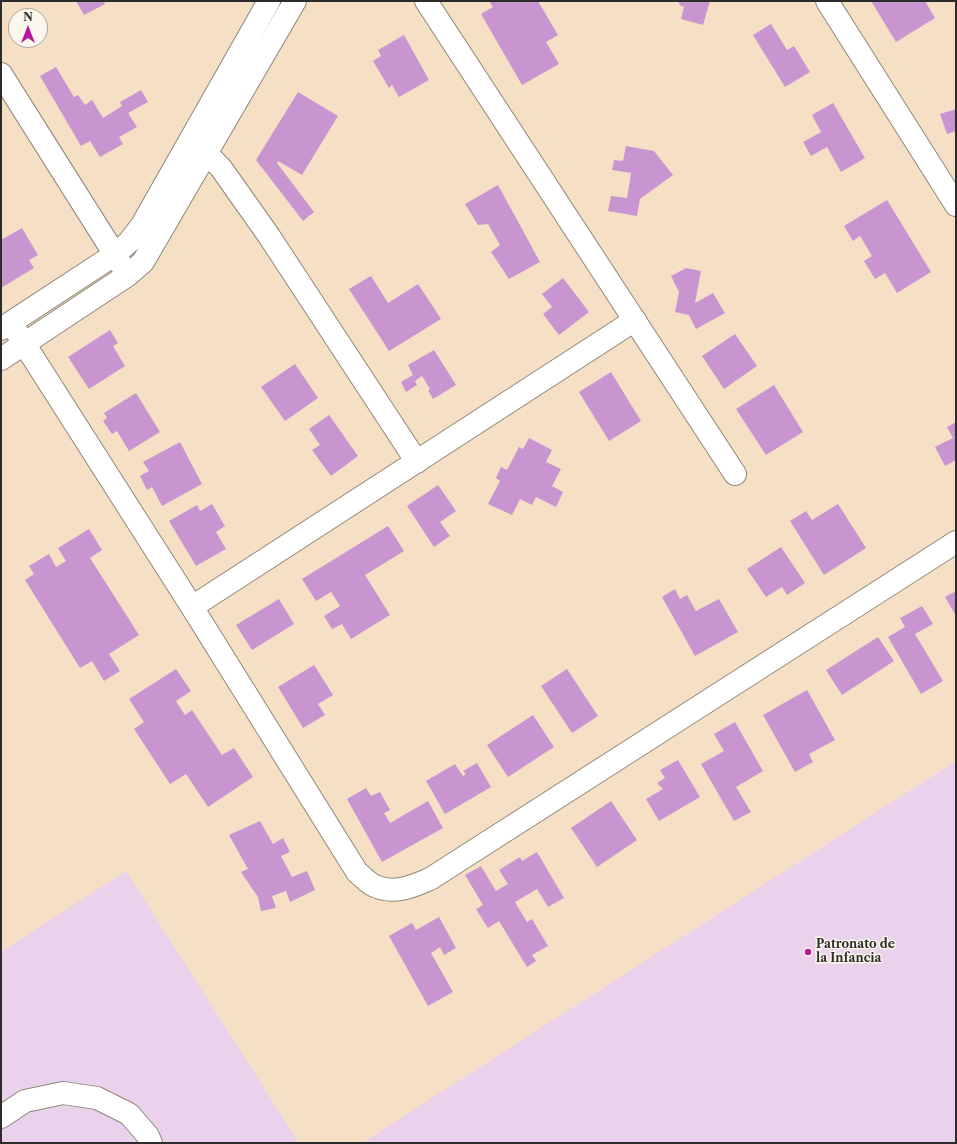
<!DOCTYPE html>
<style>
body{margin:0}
#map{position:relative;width:957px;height:1144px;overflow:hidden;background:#f5e0c6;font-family:"Libre Caslon Text",serif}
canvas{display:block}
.frame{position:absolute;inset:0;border:2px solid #2b2b2b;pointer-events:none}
.north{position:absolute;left:8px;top:8px;width:40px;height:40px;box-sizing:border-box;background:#fbf7ec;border:1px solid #a8a59f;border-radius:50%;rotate:0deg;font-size:11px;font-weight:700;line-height:16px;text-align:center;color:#2b2b2b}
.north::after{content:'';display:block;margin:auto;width:14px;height:18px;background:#b5179e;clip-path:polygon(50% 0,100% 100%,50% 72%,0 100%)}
</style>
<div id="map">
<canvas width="957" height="1144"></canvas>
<div class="frame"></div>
<div class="north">N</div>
</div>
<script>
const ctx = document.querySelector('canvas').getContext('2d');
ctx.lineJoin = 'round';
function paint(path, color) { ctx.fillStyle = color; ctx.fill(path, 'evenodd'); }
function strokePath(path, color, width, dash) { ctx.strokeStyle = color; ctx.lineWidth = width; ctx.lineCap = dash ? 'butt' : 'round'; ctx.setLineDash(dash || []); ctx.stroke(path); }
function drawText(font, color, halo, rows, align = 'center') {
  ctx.font = font + ' "Libre Caslon Text",serif'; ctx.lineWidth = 3; ctx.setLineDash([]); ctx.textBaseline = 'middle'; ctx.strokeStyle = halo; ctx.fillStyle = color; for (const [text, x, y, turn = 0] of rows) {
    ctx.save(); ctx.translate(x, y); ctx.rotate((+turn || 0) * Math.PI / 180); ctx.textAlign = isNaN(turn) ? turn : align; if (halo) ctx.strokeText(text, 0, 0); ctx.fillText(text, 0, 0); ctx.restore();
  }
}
paint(new Path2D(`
 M956,761V1143H362Z
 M126,871L299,1143H1V952Z`), '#ead1ec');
paint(new Path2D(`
 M76,1H104L105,4L84,15Z
 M489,1H538L558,35L546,42L559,64L522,85L481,14L493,7Z
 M678,1H710L703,25L681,19L684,7L680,5Z
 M871,1H925L935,18L896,42Z
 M771,24L787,50L794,46L810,72L785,87L753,35Z
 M404,35L429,80L399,97L392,85L389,88L373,61L381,56L378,50Z
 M56,67L74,97L78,95L85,105L92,100L103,118L122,106L120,102L141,90L148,102L128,113L137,127L119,137L123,144L100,157L90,141L81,146L40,76Z
 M298,92L338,116L302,175L278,161L277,163L314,212L303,221L256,160Z
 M833,103L865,158L841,172L827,147L811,156L803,142L821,132L812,115Z
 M956,109V131L947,134L940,114Z
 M626,146L654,151L673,175L640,199L637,216L608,211L611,196L627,198L631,173L612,170L614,160L623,161Z
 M498,185L540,262L509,279L491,252L500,245L488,224L478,225L465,204Z
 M887,200L931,272L897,293L885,273L875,279L864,261L872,256L860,236L853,241L844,226Z
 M22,228L38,255L29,260L34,268L1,288V240Z
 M686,268L701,271L695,303L713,293L725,313L696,329L689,315L675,312L679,292L671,276Z
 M371,276L388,303L418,284L441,319L389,351L349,289Z
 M563,278L589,312L559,335L543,314L552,307L542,294Z
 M110,330L118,343L113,346L125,366L89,389L68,357Z
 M735,334L757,366L724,389L702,356Z
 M434,350L456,385L433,399L428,390L430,389L422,376L415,381L417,385L406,392L401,382L413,375L408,365Z
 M295,364L318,398L285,421L261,387Z
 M611,372L641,421L609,441L579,392Z
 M774,385L803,432L766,455L736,409Z
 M136,393L160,432L129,451L117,431L112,434L103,421L107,418L104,413Z
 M329,415L358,456L331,476L312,450L320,445L309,429Z
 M956,422V460L945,466L935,447L953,438L947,427Z
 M529,438L552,450L546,462L561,469L552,486L563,492L556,507L536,497L532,505L520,499L512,515L488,504L500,481L496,478L501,467L507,470L519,447L523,449Z
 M180,442L202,484L162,506L152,487L147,490L140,476L149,471L143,462Z
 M438,485L456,511L440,522L450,536L434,547L407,506Z
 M212,504L225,526L216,532L226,549L196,566L169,521L197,505L200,511Z
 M838,504L866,548L824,575L790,521L806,511L812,520Z
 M388,526L404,551L365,575L390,615L351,639L342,624L332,629L324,616L340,606L331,592L316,601L302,579Z
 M89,529L102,550L90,558L139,635L109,654L120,671L104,681L92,661L80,668L25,580L34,574L29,566L49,554L56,567L66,561L58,548Z
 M781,547L805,583L787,595L782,587L766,597L747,569Z
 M675,589L680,599L687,595L696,611L719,599L738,632L695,656L662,597Z
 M956,591V616L945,597Z
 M279,599L294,624L252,650L236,625Z
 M922,606L933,624L915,634L943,681L921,694L888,637L905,627L900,618Z
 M878,637L894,661L842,695L826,670Z
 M314,665L333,695L318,704L325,715L303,728L278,687Z
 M176,669L191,691L176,701L185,715L192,710L222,755L234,748L253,777L208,807L186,774L170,784L134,729L144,722L129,699Z
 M567,669L598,716L572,733L541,686Z
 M807,690L835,740L809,754L813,762L795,772L763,715Z
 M533,715L554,747L508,777L487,745Z
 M735,722L763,771L736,787L751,812L734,821L701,764L724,751L714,734Z
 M678,760L700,797L659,821L646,799L663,789L657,783L665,778L660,770Z
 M477,763L491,787L445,814L426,781L455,764L463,776L466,774L463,771Z
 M366,788L371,796L380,792L390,810L384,813L390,823L428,801L443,828L382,862L347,799Z
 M611,801L637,840L597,867L571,828Z
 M260,821L273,844L283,838L290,852L281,856L292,877L307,871L315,890L290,902L286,891L272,896L276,908L261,911L258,897L241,872L248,869L229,835Z
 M537,852L564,898L548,907L537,889L515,902L527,922L532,919L548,946L532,955L536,961L527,967L499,921L488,928L476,909L483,905L465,875L481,866L496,891L508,884L499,870L520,857L522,861Z
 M439,917L456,948L444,955L440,947L431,953L453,992L428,1006L389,936L412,923L416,930Z`), '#c895d1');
const minor = new Path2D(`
 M426,1L735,474
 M827,1L956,205
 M1,74L122,266
 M207,154L221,168L269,236L417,462
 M11,323L192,607L357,872C363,877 369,884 375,886C394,895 413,886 430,879L956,542
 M1,329L114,255L129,242L142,225L269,1
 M1,359L128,275L143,262L295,1
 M192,607L635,320
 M1,1117L25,1101L63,1093L97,1098L129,1114L148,1136L151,1143`);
strokePath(minor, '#908678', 24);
strokePath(minor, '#fff', 22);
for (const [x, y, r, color] of [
 [808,952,4,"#b5179e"]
]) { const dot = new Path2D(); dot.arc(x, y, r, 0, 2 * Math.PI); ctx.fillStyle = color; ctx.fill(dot); strokePath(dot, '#fbf7ec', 1.5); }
drawText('bold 12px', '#2b2b2b', '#fbf7ec', [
 ["Patronato de",816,945],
 ["la Infancia",816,959]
], 'left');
</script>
